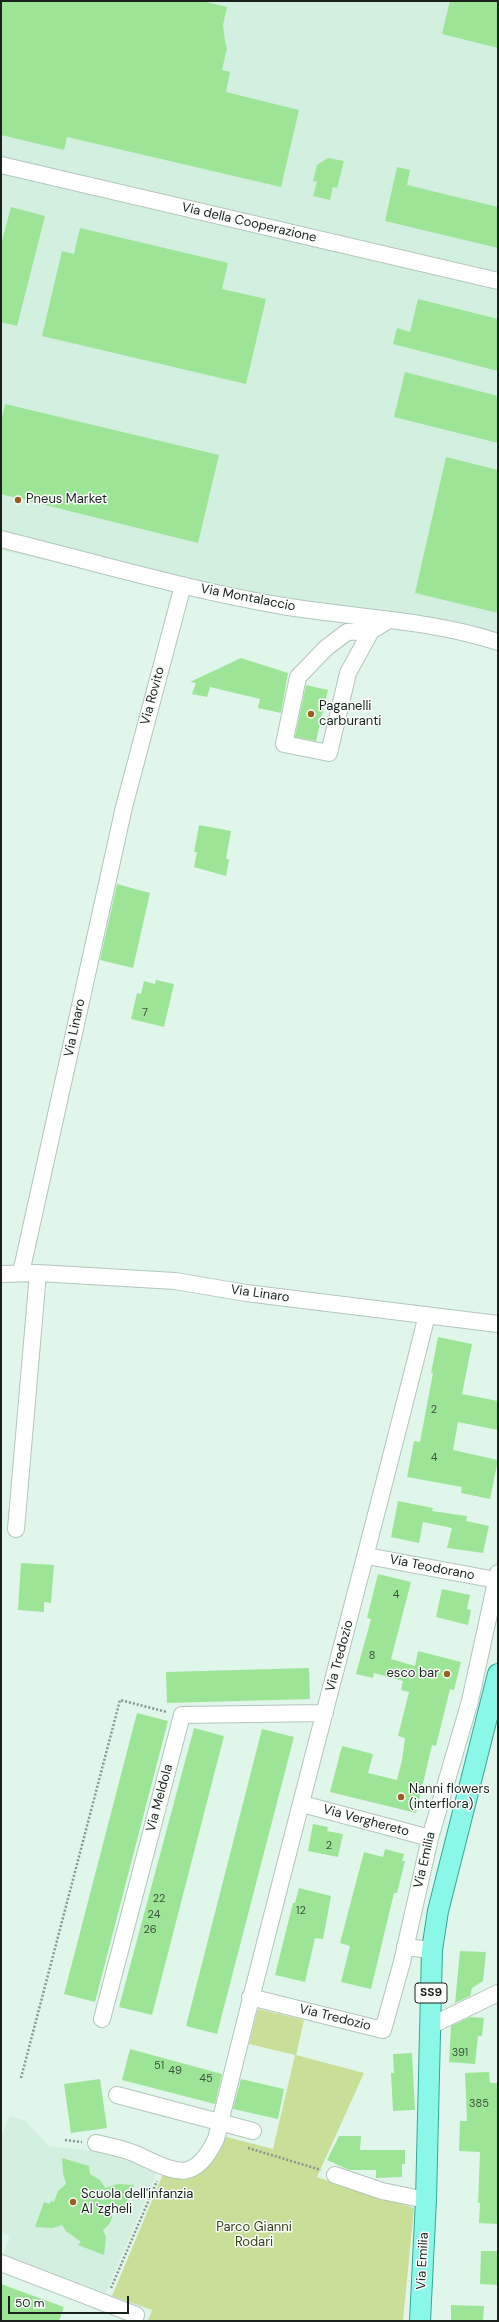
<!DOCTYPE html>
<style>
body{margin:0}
#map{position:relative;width:499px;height:2322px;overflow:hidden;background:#e1f6eb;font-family:"DM Sans",sans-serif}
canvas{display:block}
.frame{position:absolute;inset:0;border:2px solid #1a211d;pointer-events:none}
.scale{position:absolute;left:8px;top:2296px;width:121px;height:18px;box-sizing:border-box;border:2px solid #1a211d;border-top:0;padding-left:5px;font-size:12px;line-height:14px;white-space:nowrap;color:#1a211d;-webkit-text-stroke:3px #fbfffc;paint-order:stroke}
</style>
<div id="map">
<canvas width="499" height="2322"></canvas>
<div class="frame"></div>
<div class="scale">50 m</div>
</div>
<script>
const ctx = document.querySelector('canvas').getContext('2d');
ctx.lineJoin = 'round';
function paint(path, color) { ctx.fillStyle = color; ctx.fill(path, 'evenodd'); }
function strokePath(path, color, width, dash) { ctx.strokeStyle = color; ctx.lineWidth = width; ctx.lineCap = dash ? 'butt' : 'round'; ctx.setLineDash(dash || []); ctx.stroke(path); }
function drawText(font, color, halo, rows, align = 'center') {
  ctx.font = font + ' "DM Sans",sans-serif'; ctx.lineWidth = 3; ctx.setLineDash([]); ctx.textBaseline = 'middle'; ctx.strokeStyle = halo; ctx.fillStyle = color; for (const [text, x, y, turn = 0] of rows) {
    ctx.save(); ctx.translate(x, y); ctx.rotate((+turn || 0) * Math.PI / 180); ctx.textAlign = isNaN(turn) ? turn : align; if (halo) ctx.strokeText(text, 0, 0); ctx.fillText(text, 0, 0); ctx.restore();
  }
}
paint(new Path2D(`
 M1,1H498V650L420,628L272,613L1,550Z
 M10,2116L25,2121L49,2146L103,2152L157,2172L106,2293L3,2254L10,2236L1,2232V2135Z`), '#d2efdf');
paint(new Path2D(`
 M258,2009L304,2020L296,2055L364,2073L317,2177L414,2208L403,2321H148L152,2310L112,2296L163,2174L174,2175L223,2136L273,2149L295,2055L249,2044Z`), '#c9df98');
paint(new Path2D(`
 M1,1H202L227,7L223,25L225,42L227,48L222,70L230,72L226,92L299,110L281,187L67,137L64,150L1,135Z
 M450,1H498V48L442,34Z
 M328,158L344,161L337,188L333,187L330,200L313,196L317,182L313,181L317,165Z
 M397,167L410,170L407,185L498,207V248L385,221Z
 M11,207L45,216L17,326L1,322V245Z
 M80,228L228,263L222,289L266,299L246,384L42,336L62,251L74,254Z
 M418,299L498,319V371L393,344L397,328L410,332Z
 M405,372L498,396V443L394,417Z
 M5,404L219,455L198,543L1,494V423Z
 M446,457L498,470V613L415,593Z
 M241,658L288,673L281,713L258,708L260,699L210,687L207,697L192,694L196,683L190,682Z
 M306,685L328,690L316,741L295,737Z
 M199,825L231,831L226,858L229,860L226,876L194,867L197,852H194Z
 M117,884L150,893L133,968L100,960Z
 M156,980L174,984L164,1027L131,1019L137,993L141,994L144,981L155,984Z
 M438,1337L472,1344L462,1394L498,1401V1430L458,1422L453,1450L498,1460L490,1499L461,1493L462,1487L407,1477L414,1441L420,1442L433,1373H431Z
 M398,1501L433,1508L432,1511L467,1516L466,1521L489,1526L483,1553L447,1548L452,1528L423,1522L419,1543L391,1537Z
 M21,1563L54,1565L51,1603L44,1602V1612L18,1610Z
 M378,1574L411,1582L391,1659L415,1666L418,1651L461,1662L454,1690L450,1689L436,1746L432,1745L416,1813L330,1792L342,1746L373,1754L368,1773L397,1780L402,1760L405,1738L398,1736L409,1692L401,1690L403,1681L374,1673L373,1678L356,1674L371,1619L367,1618Z
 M442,1589L470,1595L467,1609L471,1610L468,1625L436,1617Z
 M309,1668L310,1699L167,1703L166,1672Z
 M137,1713L168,1721L95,2002L64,1994Z
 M194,1728L224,1736L152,2015L119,2007Z
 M262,1729L294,1737L217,2034L186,2026Z
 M313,1824L328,1827L327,1831L343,1834L338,1857L308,1851Z
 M385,1849L404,1854L402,1861H405L397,1893H394L371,1989L341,1982L350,1946L340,1943L364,1852L383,1857Z
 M299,1888L331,1896L323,1939L315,1938L305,1982L275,1975L293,1903H295Z
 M460,1951L486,1952L483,1981L472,1988L470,1996L455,2003Z
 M470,2017L484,2018L482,2036H478L475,2064L449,2062L451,2026Z
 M130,2049L222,2074L215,2104L122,2080Z
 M412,2053L415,2110L393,2111L391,2073H394L393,2054Z
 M489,2072L490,2083H498V2224L479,2223L480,2203H478L480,2152L459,2151L460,2121H467L465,2073Z
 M100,2079L107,2128L71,2133L64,2084Z
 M241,2079L284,2089L278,2119L233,2109Z
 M339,2136H361L360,2150H405V2164H402V2177L376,2178V2170H349L327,2160Z
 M62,2158L89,2166L90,2174L100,2180L105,2188L118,2184L134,2185L123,2211H114L110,2223L103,2230L106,2237L104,2255L78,2245L81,2242L66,2231L62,2225L53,2228L35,2227L44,2202L50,2204L51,2201L54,2202L58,2191L66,2184L63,2173Z
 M481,2251H498V2285L480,2284Z
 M1,2284L64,2307L59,2321H1Z
 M451,2305L484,2306L483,2321H451Z`), '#9ce596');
const minor = new Path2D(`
 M1,165L498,281
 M1,539C97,563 192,591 289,607C359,618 430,620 498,642
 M371,631L348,673L329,753L284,744L298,677L326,648L347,632L371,631L389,620
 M21,1273L124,807L183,585
 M1,1274L38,1273L175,1281L246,1293L498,1324
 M16,1529L38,1273
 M367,1556L496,1580
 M302,1804L430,1838
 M405,1947L432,1950
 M250,1997L383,2030L402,1962L430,1838L470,1701L498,1573
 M102,2019L182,1715L325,1713
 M430,2026L498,1993
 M117,2095L253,2131
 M96,2143C110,2146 125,2149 138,2155C175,2172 194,2185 216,2139C283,1864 358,1590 427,1315
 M335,2175L382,2191L426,2200
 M1,2263L136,2315L134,2321`);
const major = new Path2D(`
 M420,2321L426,2200L432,1950L438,1911L498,1674`);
strokePath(minor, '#b2c6bb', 18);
strokePath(major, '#31a998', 22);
strokePath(new Path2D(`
 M21,2078L120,1700L167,1712
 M65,2140L82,2142
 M248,2148L321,2170
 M111,2288L157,2181`), '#87968e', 2.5, [2, 2]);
strokePath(minor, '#fff', 16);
strokePath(major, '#8bf7e9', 20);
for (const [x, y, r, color] of [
 [18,500,4,"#9a5f20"],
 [311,714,4,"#9a5f20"],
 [447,1674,4,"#9a5f20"],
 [401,1797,4,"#9a5f20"],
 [73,2202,4,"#9a5f20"]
]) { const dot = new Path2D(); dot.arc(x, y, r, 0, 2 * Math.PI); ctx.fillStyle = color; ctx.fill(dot); strokePath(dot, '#fbfffc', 1.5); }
drawText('11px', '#3a523b', null, [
 ["7",145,1013],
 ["2",434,1410],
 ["4",434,1458],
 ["4",396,1595],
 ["8",372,1656],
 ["2",329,1846],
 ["22",159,1899],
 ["12",301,1911],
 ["24",154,1915],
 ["26",150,1930],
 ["391",460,2053],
 ["51",159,2066],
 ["49",175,2071],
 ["45",206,2079],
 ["385",479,2104]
]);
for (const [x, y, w] of [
 [431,1993,32]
]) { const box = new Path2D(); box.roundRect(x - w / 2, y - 10, w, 20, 3); ctx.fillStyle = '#fbfffc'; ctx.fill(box); strokePath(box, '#1a211d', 1); }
drawText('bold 12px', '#1a211d', null, [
 ["SS9",431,1993]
]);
drawText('13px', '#1a211d', '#fbfffc', [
 ["Via della Cooperazione",249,223,13],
 ["Via Montalaccio",248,598,11],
 ["Via Rovito",153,696,-75],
 ["Via Linaro",75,1028,-78],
 ["Via Linaro",260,1294,8],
 ["Via Teodorano",432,1568,11],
 ["Via Tredozio",340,1656,-75],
 ["Via Meldola",160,1798,-75],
 ["Via Verghereto",366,1821,15],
 ["Via Emilia",425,1860,-77],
 ["Via Tredozio",335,2018,14],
 ["Via Emilia",423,2261,-87]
]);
drawText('13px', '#1a211d', '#fbfffc', [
 ["Pneus Market",26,500],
 ["Paganelli",319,707],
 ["carburanti",319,722],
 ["esco bar",439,1674,"right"],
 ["Nanni flowers",409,1790],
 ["(interflora)",409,1805],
 ["Scuola dell'infanzia",81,2195],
 ["Al 'zgheli",81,2210]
], 'left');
drawText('13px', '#364118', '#fbfffc', [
 ["Parco Gianni",254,2228],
 ["Rodari",254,2243]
]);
</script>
